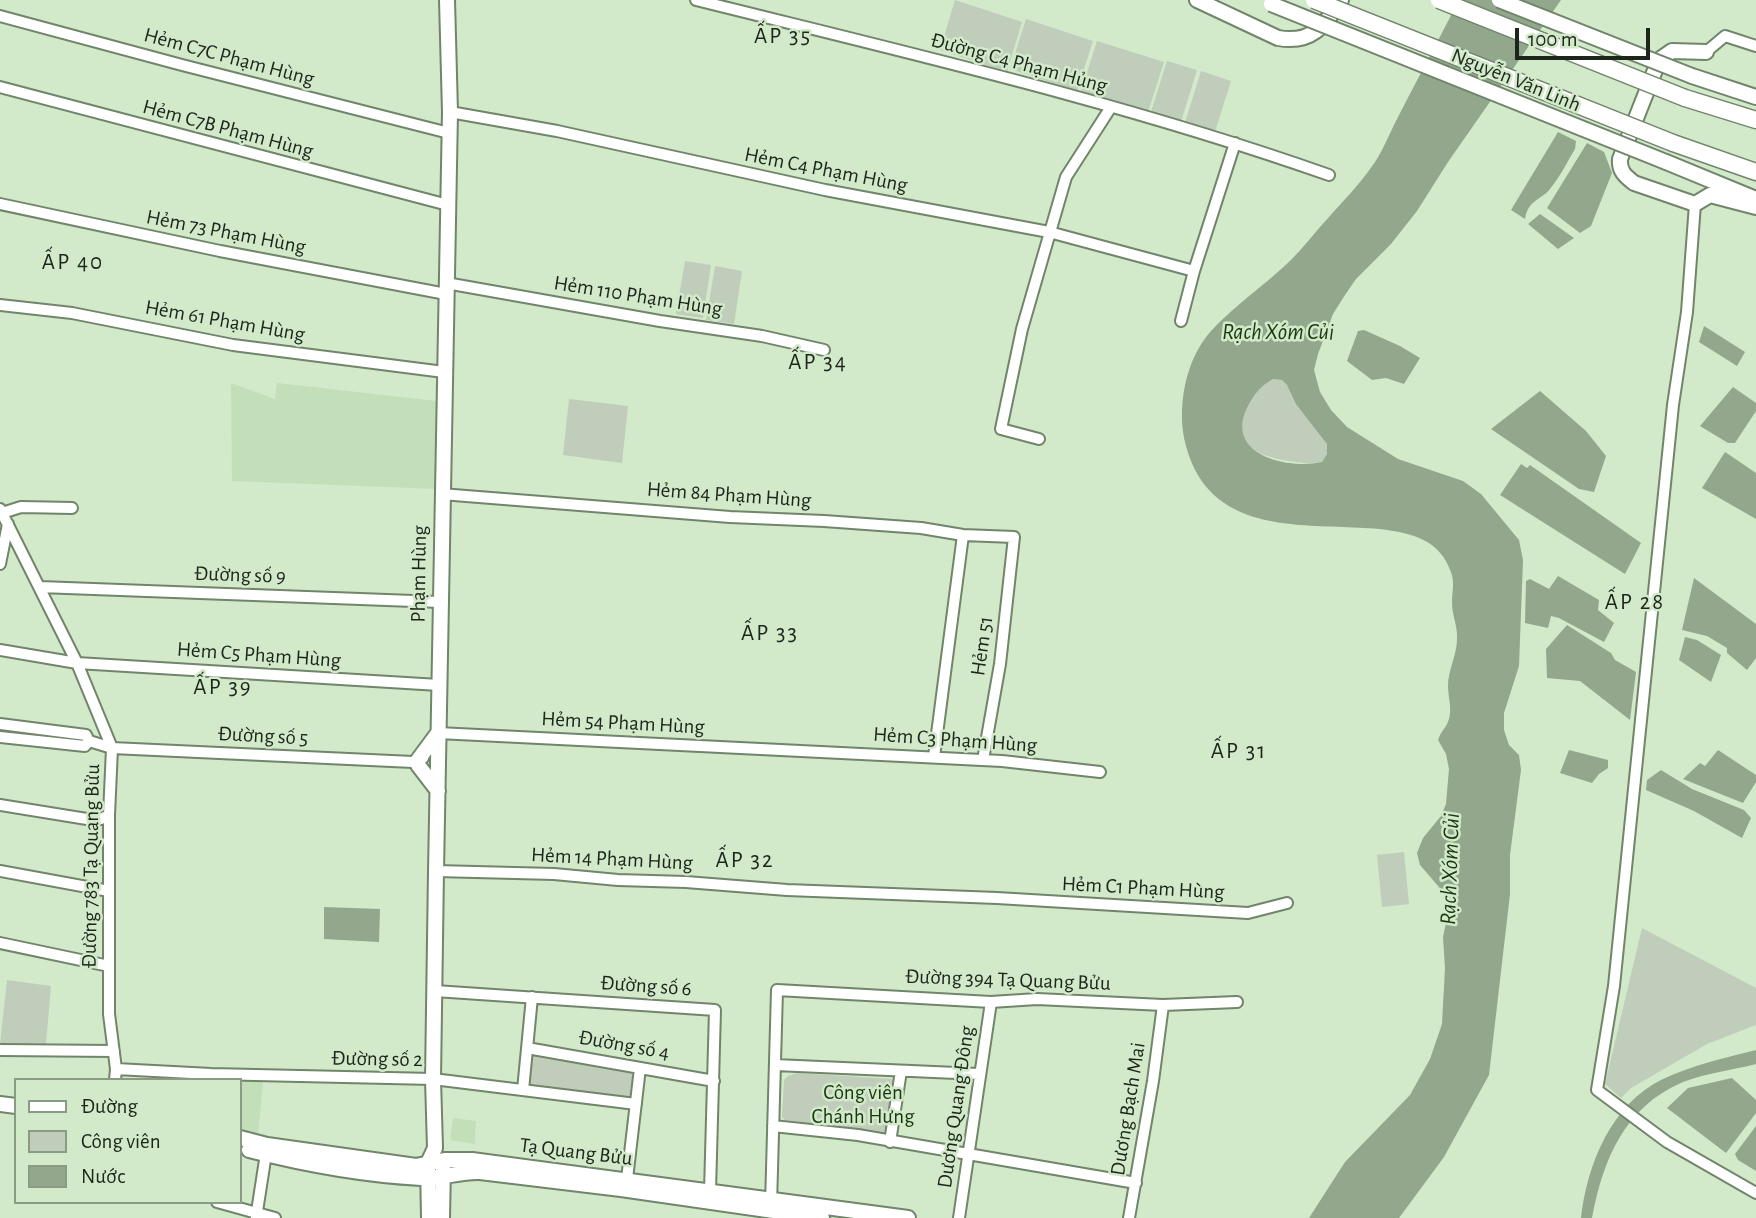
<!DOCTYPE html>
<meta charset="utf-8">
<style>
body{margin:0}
#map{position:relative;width:1756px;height:1218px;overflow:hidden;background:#d2e9ca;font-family:"Alegreya Sans",sans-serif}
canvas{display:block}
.legend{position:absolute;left:14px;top:1078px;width:228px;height:126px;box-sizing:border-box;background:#d2e9ca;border:2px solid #8a9b84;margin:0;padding:9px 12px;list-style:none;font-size:21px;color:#1d261b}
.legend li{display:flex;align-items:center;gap:14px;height:35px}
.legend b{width:35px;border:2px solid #8a9b84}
.scale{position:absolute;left:1515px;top:28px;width:135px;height:32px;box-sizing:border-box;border:4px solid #1d261b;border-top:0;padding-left:9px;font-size:21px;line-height:24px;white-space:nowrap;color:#1d261b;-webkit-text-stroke:5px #d2e9ca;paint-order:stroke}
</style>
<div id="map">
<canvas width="1756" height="1218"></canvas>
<ul class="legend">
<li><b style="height:9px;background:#fff"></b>Đường</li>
<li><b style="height:19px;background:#c0cdbb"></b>Công viên</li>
<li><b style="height:19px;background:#92a78c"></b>Nước</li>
</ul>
<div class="scale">100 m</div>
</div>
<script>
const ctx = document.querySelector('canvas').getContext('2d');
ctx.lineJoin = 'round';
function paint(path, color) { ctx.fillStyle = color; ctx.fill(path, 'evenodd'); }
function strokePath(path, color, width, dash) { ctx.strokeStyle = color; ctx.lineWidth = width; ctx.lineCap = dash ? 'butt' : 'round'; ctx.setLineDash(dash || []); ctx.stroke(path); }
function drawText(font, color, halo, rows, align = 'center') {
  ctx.font = font + ' "Alegreya Sans",sans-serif'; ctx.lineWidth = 5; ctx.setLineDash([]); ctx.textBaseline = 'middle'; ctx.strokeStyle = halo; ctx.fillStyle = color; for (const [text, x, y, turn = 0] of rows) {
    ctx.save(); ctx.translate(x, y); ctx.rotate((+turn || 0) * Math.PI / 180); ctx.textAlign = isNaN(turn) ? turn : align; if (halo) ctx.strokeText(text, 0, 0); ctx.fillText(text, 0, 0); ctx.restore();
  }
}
paint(new Path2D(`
 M231,383L275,399L277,383L437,401V489L232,481Z
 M171,1073L263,1082L258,1137L240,1132V1080H171Z
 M453,1118L476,1121L475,1144L450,1140Z`), '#c3dfba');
paint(new Path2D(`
 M955,0L1022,22L1007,72L940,50Z
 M1026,19L1093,41L1077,91L1010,69Z
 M1097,41L1164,62L1148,112L1081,91Z
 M1167,61L1197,70L1180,125L1150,115Z
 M1201,71L1231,81L1214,135L1184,126Z
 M685,261L711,265L703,318L676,314Z
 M715,266L742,271L734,324L706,320Z
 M1273,379L1282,380L1287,385L1327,444V454L1322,462C1310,464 1301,463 1289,461C1257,456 1229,444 1248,406C1255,393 1261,386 1273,379Z
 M569,399L628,406L622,463L563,455Z
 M1404,852L1409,904L1382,907L1377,855Z
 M1642,928L1756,988V1025L1707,1044L1631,1088L1621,1098L1605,1084Z
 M7,980L51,986L46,1044H0Z
 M527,1052L638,1068L636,1101L527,1084Z
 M797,1073L892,1079L895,1083L887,1132L882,1135L785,1120L782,1117L784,1080L788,1076Z`), '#c0cdbb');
paint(new Path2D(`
 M1459,0H1561L1448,162L1417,211L1391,244L1356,279L1345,295L1333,314L1318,354L1314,370L1320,392L1331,410L1347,427L1398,459L1463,481L1481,494L1519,540L1523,560L1519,666L1504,713V730L1509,745L1519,755L1521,770L1510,855V894L1489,1075L1444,1157L1399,1218H1309L1345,1162L1410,1095L1430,1059L1442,1024L1445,968L1443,937L1449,909L1445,894L1420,865L1417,853L1423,838L1441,816L1446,804L1449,769L1446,754L1438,740C1441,731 1445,729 1448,722C1453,710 1448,698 1448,686C1448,670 1457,655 1457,639C1458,627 1452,615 1452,603C1452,591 1455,583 1451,572C1422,479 1223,585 1186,446C1176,409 1185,360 1211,331C1235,305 1265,285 1290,261C1304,247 1316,231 1329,217C1343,201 1358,186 1370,169C1382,154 1389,134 1398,117C1418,78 1439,39 1459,0ZM1273,379L1282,380L1287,385L1296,404L1327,444V454L1322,462C1286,470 1223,454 1248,406C1255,393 1261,386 1273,379Z
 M1558,132L1576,141L1575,149C1567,162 1560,177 1550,189C1541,200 1528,200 1525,219L1511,210Z
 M1587,143L1604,152L1612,173L1591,226L1580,233L1547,208Z
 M1540,214L1574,238L1558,249L1528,224Z
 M1704,326L1745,352L1737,366L1699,342Z
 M1364,330L1400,346L1420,358L1404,384L1386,378L1372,380L1347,361L1358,331Z
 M1733,387L1756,403V411L1735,443H1728L1700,426Z
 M1540,391L1586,431L1606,456L1594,492L1579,489L1491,429Z
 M1725,452L1756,473V519L1702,488Z
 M1521,464L1527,468L1530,465L1641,543L1625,574L1500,495Z
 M1558,576L1599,600L1598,610L1614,623L1604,642L1559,618L1551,616L1548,628L1525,623L1526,581L1530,579L1549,589Z
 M1694,578L1756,624V658L1747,670L1727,653V648L1707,636L1682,630Z
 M1567,625L1611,653L1615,660L1636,672L1630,720L1580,681L1547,678L1546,649Z
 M1685,637L1697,640L1721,655L1711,682L1679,660Z
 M1569,750L1608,760V768L1599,774L1592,783L1560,773Z
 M1718,750L1756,775V782L1743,803L1683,779L1700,763L1705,766Z
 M1661,770L1692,789L1744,810L1751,818L1742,838L1694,811L1646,790L1647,780Z
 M324,907L380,909L379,942L324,939Z
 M1756,1050V1064C1733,1070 1706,1073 1683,1082C1624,1107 1603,1160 1592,1218H1581C1587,1165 1611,1104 1663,1079C1693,1065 1724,1058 1756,1050Z
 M1732,1078L1756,1100V1113L1726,1153L1667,1108L1688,1088Z
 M1756,1126V1171L1738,1160L1735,1154Z`), '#92a78c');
const minor = new Path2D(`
 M696,0C908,53 1122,102 1329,175
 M0,16L182,65L449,133
 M1706,52L1725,36L1756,46
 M0,87L448,205
 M450,112L557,131L825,190L1049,232L1194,271
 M0,204L220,251L446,294
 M1695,204L1687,312L1673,405L1614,986L1597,1090L1667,1142L1756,1193
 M446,283L660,321L762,336L824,350
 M0,305L72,313L233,345L444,372
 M1181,321L1194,271L1235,143
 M1039,439L1001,429L1022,329L1066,177L1111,107
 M441,494L730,517L824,521L921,528L963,535L1014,537L1000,664L983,760
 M0,509L77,663L112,748L109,815V1014L116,1069L115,1080
 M2,513L21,507L72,508
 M0,564L8,524
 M40,587L440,602
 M0,650L77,663L439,685
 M0,724L86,735L89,741
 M438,733L1002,761L1100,772
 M0,737L85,746L89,741
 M89,741L112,748L413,762L423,758
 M934,757L963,535
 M0,805L93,820L101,819L109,815
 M0,871L109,891
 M436,871L554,874L618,880L686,882L787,890L997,898L1248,913L1287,903
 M0,943L109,966
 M435,991L715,1010L710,1191
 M527,1048L714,1081
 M0,1050L114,1051
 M775,1065L979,1074
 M116,1069L211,1074L433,1079L636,1104
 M523,1090L532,997
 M773,1126L858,1135L1136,1183
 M890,1142L901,1071
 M627,1179L640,1068
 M217,1202L275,1218
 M771,1205L777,990L991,1002L1037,999L1163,1005L1237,1002
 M256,1218L267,1147
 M959,1218L991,1002
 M1129,1218L1153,1081L1163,1005`);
const major = new Path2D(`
 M1197,0L1278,38C1312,44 1324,26 1341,0
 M1706,52L1672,51L1659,60L1620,159C1619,171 1625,176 1634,183L1695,204L1710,195L1756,207
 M1692,76L1756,97
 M1666,162L1756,199
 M418,760L438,733
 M418,765L438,791
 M0,1104L16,1106
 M240,1138L267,1145L416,1166L444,1160H472L908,1218
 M249,1150C304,1164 364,1175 421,1178C441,1179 460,1171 480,1172L621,1189L822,1218
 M429,1218L428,1163L435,1148L433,1079L436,871L450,112L447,0
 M442,1218L443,1167`);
const highway = new Path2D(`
 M1685,98L1756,120
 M1673,143L1756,172`);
strokePath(minor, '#708569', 14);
strokePath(major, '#708569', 18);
strokePath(highway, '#708569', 19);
strokePath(minor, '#fff', 10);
strokePath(major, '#fff', 14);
strokePath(highway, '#fff', 16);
const majorBridge = new Path2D(`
 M1499,0L1692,76
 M1271,4L1666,162`);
const highwayBridge = new Path2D(`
 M1314,0L1673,143
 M1439,0L1685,98`);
strokePath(majorBridge, '#708569', 18, []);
strokePath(highwayBridge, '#708569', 19, []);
strokePath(majorBridge, '#fff', 14);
strokePath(highwayBridge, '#fff', 16);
drawText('21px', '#1d261b', '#d2e9ca', [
 ["Hẻm C7C Phạm Hùng",229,57,15],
 ["Đường C4 Phạm Hủng",1019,63,15],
 ["Nguyễn Văn Linh",1516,80,22],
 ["Hẻm C7B Phạm Hùng",228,129,15],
 ["Hẻm C4 Phạm Hùng",826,170,11],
 ["Hẻm 73 Phạm Hùng",226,232,11],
 ["Hẻm 110 Phạm Hùng",638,296,9],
 ["Hẻm 61 Phạm Hùng",225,321,10],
 ["Hẻm 84 Phạm Hùng",729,495,4],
 ["Phạm Hùng",419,574,-89],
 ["Đường số 9",240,575,2],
 ["Hẻm 51",982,646,-82],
 ["Hẻm C5 Phạm Hùng",259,655,4],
 ["Hẻm 54 Phạm Hùng",623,723,3],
 ["Đường số 5",263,736,3],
 ["Hẻm C3 Phạm Hùng",955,740,4],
 ["Hẻm 14 Phạm Hùng",612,859,3],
 ["Đường 783 Tạ Quang Bửu",91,866,-89],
 ["Hẻm C1 Phạm Hùng",1143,888,3],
 ["Đường 394 Tạ Quang Bửu",1008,980,2],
 ["Đường số 6",646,986,4],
 ["Đường số 4",624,1045,10],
 ["Đường số 2",377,1059,1],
 ["Dương Quang Đông",956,1107,-82],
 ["Dương Bạch Mai",1128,1109,-81],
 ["Tạ Quang Bửu",576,1152,7]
]);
drawText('21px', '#1a380f', '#d2e9ca', [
 ["Công viên",863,1093],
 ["Chánh Hưng",863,1117]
]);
ctx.letterSpacing = '2px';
drawText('23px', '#1d261b', '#d2e9ca', [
 ["ẤP 35",783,36],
 ["ẤP 40",73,262],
 ["ẤP 34",818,362],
 ["ẤP 28",1635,602],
 ["ẤP 33",770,633],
 ["ẤP 39",223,687],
 ["ẤP 31",1239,751],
 ["ẤP 32",745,860]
]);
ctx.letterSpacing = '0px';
drawText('italic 23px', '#1a380f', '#d2e9ca', [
 ["Rạch Xóm Củi",1278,332],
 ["Rạch Xóm Củi",1450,869,-88]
]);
</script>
